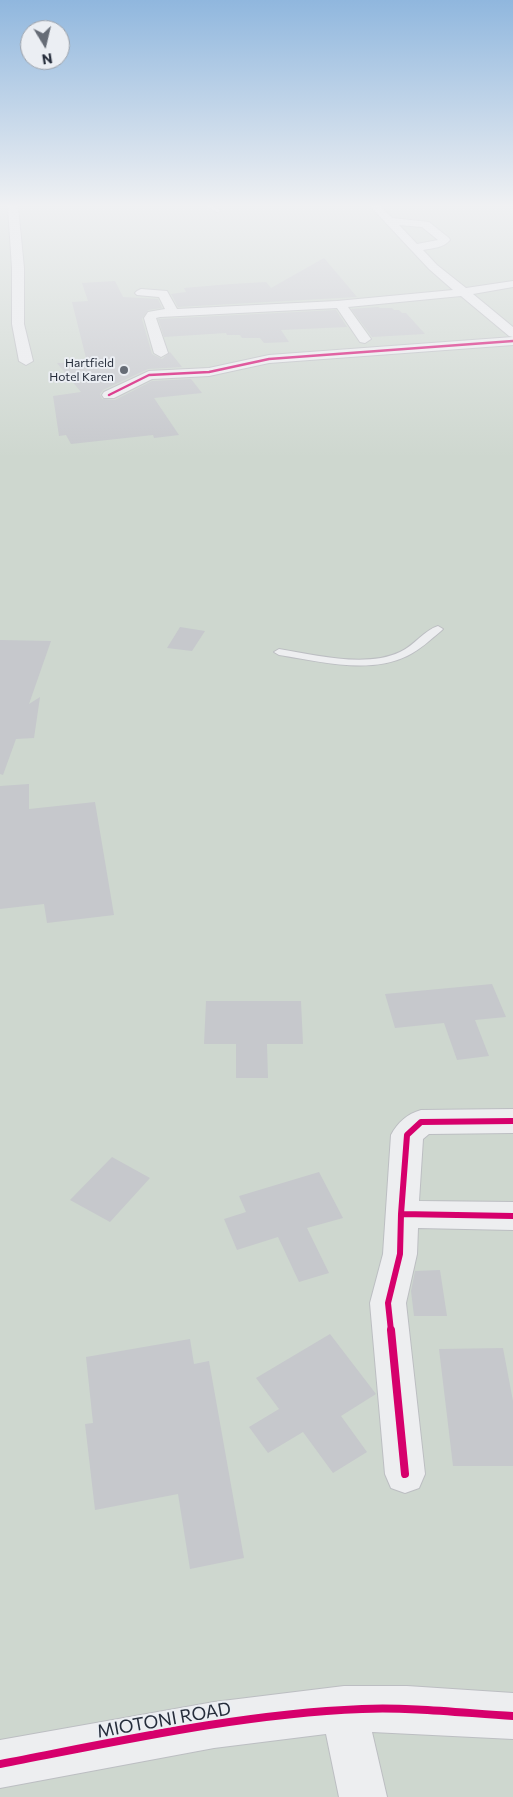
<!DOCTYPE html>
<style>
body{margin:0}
#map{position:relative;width:513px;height:1797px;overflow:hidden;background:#dee0e4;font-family:Commissioner,sans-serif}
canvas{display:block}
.north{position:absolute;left:20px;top:20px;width:50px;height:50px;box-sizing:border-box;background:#ebeef3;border:1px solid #9ca1a9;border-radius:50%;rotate:171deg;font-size:14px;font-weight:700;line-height:20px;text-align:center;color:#262d3b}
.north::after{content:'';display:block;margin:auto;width:18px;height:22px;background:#666c76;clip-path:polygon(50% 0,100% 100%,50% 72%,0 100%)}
</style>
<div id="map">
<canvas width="513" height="1797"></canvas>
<div class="north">N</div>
</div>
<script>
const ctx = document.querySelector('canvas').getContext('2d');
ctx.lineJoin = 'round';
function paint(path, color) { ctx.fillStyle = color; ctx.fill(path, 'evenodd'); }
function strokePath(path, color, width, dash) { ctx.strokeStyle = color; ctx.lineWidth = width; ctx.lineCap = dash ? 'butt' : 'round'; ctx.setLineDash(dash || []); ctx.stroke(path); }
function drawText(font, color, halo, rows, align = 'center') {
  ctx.font = font + ' Commissioner,sans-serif'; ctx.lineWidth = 4; ctx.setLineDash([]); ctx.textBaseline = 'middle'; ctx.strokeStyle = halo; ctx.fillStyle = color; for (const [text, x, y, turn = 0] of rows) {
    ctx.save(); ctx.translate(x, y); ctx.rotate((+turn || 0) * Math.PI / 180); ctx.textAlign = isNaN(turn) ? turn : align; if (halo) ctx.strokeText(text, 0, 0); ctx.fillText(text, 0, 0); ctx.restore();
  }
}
paint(new Path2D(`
 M0,207H513V1797H0Z`), '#ced7cf');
paint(new Path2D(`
 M324,258L357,297L178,307L171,294L186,292L184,288L231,284L266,282L271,288Z
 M115,281L123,297L158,299L162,308L148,310L142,319L152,354L162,359L170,352L182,367L148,369L103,390L100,394L102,399L115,400L152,381L191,379L202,393L154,398L179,435L154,438L153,435L71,444L66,435L59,436L53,396L81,392L57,363L87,362L72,302L88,301L82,283Z
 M378,307L380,308H392L394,310H399L402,313H406L425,334L372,337L351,309Z
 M336,310L347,327L281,330L289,342L264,343L260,338H242L240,335H227L226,333L164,337L158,319Z
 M180,627L205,631L192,651L167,648Z
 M0,640L51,641L29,704L40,697L34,738L16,739L3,775L0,774Z
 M29,784V809L95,802L114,915L47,923L44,904L0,909V786Z
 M492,984L506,1017L475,1020L489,1056L457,1060L444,1023L395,1028L385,994Z
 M206,1001H301L303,1044H267L268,1078H236V1044H204Z
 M112,1157L150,1178L110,1222L70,1200Z
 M319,1172L343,1218L307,1228L329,1273L299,1282L278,1237L237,1250L224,1219L246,1212L239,1196Z
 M440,1270L447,1316H414L411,1291L415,1271Z
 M330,1334L376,1394L341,1416L367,1452L333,1473L303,1432L268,1453L249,1427L279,1409L256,1378Z
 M190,1339L194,1364L209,1361L244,1558L190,1569L178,1494L95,1510L85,1424L93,1423L86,1357Z
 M503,1348L513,1401V1466H453L439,1349Z`), '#c6c8cc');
const service = new Path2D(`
 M208,207H213L221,211L217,212Z
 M438,626L443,629L441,631C430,640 420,650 407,656C368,675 319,661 279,655L274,652L279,649C314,655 367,668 400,652C414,646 424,630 438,626Z`);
const minor = new Path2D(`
 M8,207H18L24,268V324L33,361L26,365L19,361L12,324V268Z
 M371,207H381L392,218L429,222L449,238L450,240C443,248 433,248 423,250L437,265L466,288L513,281V287L473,294L513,327V337L509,336L461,296L348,307L371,339L365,343L360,342L337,308L160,317L156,318L168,353L161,357L154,353L144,318L148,312L165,309L159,297L137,295L135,293L137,291L141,289L167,291L177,309L337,301L453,290L429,269ZM399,225L422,227L438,240L417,244Z
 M513,337V345L269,363L209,376L152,379L114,398H104L102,395L104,392L149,371L209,368L269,355Z
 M513,1109V1133L429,1134L423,1139L419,1201L513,1202V1230L418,1228L417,1254L406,1303L425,1474L419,1488L405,1493L391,1488L385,1474L370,1303L383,1254L391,1135C398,1122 407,1114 421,1110Z
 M344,1686H407L513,1693V1739L372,1732L387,1797H339L326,1734L214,1748L0,1788V1740L214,1702Z`);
strokePath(service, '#bcbec2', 2);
strokePath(minor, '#bcbec2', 2);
paint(service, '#edeef0');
paint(minor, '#edeef0');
strokePath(new Path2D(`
 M109,395L149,375L209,372L269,359L513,341`), '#d6006c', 2.5);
strokePath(new Path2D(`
 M513,1121L421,1122L407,1135L401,1214L513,1216
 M391,1331L388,1303L400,1254L401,1214`), '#d6006c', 6);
strokePath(new Path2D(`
 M391,1330L405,1474
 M0,1764C120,1741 240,1714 362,1709C412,1707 463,1713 513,1716`), '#d6006c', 8);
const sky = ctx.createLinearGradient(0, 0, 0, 458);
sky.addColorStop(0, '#90b7de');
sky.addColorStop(0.45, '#f0f1f3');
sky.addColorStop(1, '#f0f1f300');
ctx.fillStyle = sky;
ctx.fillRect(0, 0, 513, 458);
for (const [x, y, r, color] of [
 [124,370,5,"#666c76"]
]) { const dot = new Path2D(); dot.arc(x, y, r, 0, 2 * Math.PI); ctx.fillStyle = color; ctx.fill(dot); strokePath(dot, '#ebeef3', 2); }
drawText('12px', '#262d3b', '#ebeef3', [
 ["Hartfield",114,363],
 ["Hotel Karen",114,377]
], 'right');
drawText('18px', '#262d3b', '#ebeef3', [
 ["MIOTONI ROAD",164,1720,-10]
]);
</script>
